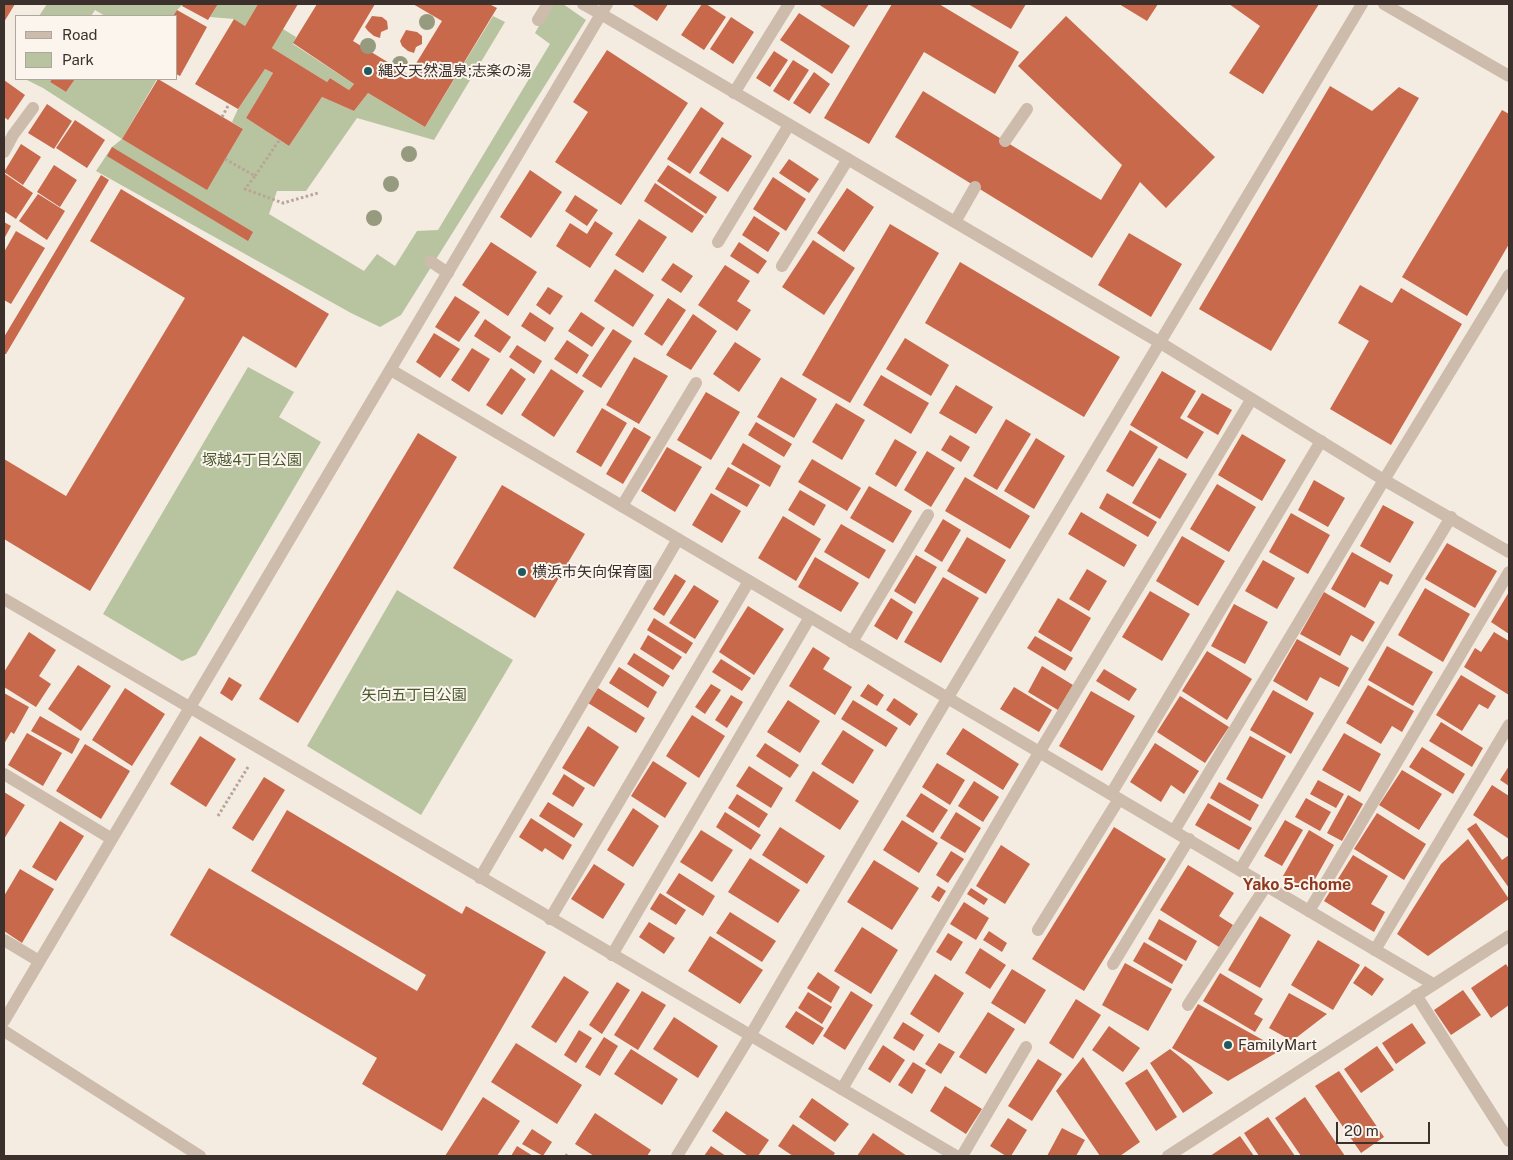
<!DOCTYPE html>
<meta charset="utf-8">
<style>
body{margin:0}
#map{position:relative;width:1513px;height:1160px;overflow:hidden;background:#f4ebe1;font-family:"Public Sans",sans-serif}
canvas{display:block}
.frame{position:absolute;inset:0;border:5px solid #3b302b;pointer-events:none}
.legend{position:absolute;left:15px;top:15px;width:162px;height:65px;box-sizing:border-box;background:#fbf5ee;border:1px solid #aea6a0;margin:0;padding:6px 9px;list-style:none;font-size:15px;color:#3b302b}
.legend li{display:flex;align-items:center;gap:10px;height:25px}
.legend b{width:25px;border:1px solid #aea6a0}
.scale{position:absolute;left:1336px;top:1122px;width:94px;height:22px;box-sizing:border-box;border:2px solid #3b302b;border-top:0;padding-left:6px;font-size:15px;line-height:18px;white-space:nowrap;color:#3b302b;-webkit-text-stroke:4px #fbf5ee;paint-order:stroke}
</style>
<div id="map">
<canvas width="1513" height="1160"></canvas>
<div class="frame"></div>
<ul class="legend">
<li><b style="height:6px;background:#cdbbac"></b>Road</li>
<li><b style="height:14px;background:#b8c4a0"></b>Park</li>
</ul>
<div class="scale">20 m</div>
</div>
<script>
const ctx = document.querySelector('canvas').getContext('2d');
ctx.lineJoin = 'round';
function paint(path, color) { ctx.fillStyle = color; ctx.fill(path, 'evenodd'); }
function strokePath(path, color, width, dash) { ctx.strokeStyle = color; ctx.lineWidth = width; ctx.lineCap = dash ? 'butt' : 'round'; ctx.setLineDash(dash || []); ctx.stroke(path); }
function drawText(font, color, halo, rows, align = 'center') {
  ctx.font = font + ' "Public Sans","Noto Sans JP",sans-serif'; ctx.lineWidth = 4; ctx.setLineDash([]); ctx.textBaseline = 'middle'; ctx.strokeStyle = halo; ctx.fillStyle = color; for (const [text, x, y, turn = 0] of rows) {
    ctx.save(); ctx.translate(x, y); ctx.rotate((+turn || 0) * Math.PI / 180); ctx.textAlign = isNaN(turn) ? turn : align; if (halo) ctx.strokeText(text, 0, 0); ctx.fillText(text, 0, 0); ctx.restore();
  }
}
paint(new Path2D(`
 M47,4H183L177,10L173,16H105L95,10L91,16H39Z
 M218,4H258L245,26L234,19L210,17Z
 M553,4H563L586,20L401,315L380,327L351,313L96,171L112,147L122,139L43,88L25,79H52L50,82L66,92L75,79H157L122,139L207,189L243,129L232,122L238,109L265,69L273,73L246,118L289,146L322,97L354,111L368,93L425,127L493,16L505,22L434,140L357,118L306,191H277L269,214L364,271L377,254L395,266L417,231L438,230L550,44L535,33L545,15Z
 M283,29L296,37L293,44L354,84L349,90L330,78L327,82L272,48Z
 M248,367L294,392L279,417L321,442L196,655L182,661L103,614Z
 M397,590L513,660L421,815L307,746Z`), '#b8c4a0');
paint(new Path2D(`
 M4,4H15L4,22Z
 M183,4H218L208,20L182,6Z
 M258,4H298L272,48L327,82L330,78L349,90L354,84L293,43L317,4H375L353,41L409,75L442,21L413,4H489L497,8L425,127L368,93L354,111L322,97L289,146L246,118L273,73L265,69L238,109L195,84L234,19L245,26Z
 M631,4H668L657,21Z
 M702,4H706L726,17L704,50L681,35Z
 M818,4H869L854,27Z
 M892,4H939L1019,52L995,94L924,52L869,144L824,118Z
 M968,4H1026L1011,29Z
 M1119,4H1158L1147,21Z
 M1229,4H1319L1263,94L1229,73L1260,26Z
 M177,10L207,27L180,76L176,74V16H173Z
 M799,13L850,46L832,74L780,40Z
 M372,16L382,17L387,21L388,29L381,32L380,38L374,36L368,31L365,27Z
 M1066,16L1215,157L1166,208L1140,182L1092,258L895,137L923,91L1101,200L1122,165L1018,66Z
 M731,17L754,32L733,64L710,49Z
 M406,30L417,32L422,36V44L416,47L414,53L408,51L402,46L400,41Z
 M607,50L688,103L621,205L555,162L588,112L573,102Z
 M774,51L788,60L770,87L756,78Z
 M793,60L809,70L789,101L773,91Z
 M814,72L830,84L810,114L793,103Z
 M52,79H75L66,92L50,82Z
 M158,79L243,129L207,190L122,139Z
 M4,80L25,95L8,120L4,117Z
 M1330,86L1372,111L1399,87L1419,98L1271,351L1199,309Z
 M47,104L72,121L54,149L28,133Z
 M701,107L724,123L690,174L667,159Z
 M1502,110L1509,114V244L1467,316L1402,277Z
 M75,120L105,140L87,168L56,148Z
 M722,137L752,156L728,192L699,173Z
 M21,144L41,157L23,185L4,172Z
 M112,147L253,232L248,241L107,156Z
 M789,159L819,179L809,193L779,173Z
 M54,165L77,180L60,207L37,192Z
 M668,165L717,197L706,214L657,181Z
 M530,170L562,192L531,238L500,217Z
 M5,174L33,193L16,219L4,211V176Z
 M101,175L109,180L6,354H4V337Z
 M773,177L806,199L786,231L753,209Z
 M655,183L704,216L692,233L644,201Z
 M847,188L874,207L844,252L817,233Z
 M121,189L329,314L296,368L243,336L90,591L4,539V459L66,496L185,298L90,241Z
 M38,194L65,211L47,240L19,221Z
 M575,195L598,210L587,226L565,211Z
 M754,216L780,233L768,252L742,235Z
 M639,219L667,237L643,273L615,255Z
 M595,221L613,233L590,268L556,246L570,223L587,234Z
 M4,222L11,226L4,239Z
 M890,224L939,253L850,403L802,375Z
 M16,231L45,248L11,304L4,300V252Z
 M1129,233L1182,264L1151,317L1098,285Z
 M813,240L855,268L824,315L782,287Z
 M491,242L537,272L508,316L462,285Z
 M739,242L767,261L758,274L730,256Z
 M960,262L1120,357L1084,417L925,323Z
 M673,263L693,276L681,293L661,280Z
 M725,265L750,281L737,301L751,310L737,331L698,305Z
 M615,269L654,295L633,327L594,301Z
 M1360,285L1392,303L1401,288L1462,324L1391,445L1330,409L1369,341L1338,323Z
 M548,287L563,296L550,315L536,305Z
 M455,296L480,312L459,342L435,327Z
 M668,298L686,310L662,346L644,334Z
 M530,312L554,328L545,342L521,326Z
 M581,312L605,328L592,347L568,331Z
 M693,314L717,331L691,370L666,355Z
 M485,319L511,337L500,353L474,336Z
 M613,329L632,341L601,388L582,376Z
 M434,333L460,349L440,378L416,362Z
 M905,338L949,365L931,396L886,369Z
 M567,340L589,355L577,374L554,359Z
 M735,342L761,359L739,392L713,374Z
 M517,345L542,361L534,374L509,357Z
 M472,348L490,359L469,392L451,380Z
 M634,357L668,376L639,424L606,405Z
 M511,368L526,379L502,415L486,405Z
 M551,369L584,391L554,437L521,415Z
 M1162,371L1196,391L1180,418L1204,432L1187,459L1130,425Z
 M881,375L929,403L911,434L863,405Z
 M781,377L817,399L794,438L757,417Z
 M956,385L993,407L976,434L939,413Z
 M706,392L740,412L711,460L677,440Z
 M1202,393L1232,410L1218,435L1187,417Z
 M836,403L865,420L842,460L812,442Z
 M602,408L627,423L601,467L576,452Z
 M1006,419L1031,434L997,490L973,476Z
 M756,422L792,444L784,457L748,435Z
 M634,427L651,437L623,484L606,474Z
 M1130,430L1158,447L1133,487L1106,471Z
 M418,433L457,457L298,723L259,699Z
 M1242,434L1286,460L1262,501L1218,475Z
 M950,435L970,447L961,462L941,450Z
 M1036,438L1065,456L1034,509L1004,491Z
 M895,439L917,452L896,487L875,474Z
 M743,443L781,466L770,487L731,464Z
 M667,447L702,467L675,512L641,491Z
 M927,451L955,468L931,507L904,490Z
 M1159,458L1187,474L1160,519L1132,503Z
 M812,459L861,488L847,511L798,482Z
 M728,467L760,485L747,507L715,489Z
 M965,477L1030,516L1010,549L945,511Z
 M1314,480L1345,498L1328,527L1298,510Z
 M1217,484L1256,507L1229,552L1190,529Z
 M502,485L585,534L535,618L453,568Z
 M869,486L912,511L893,543L850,518Z
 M800,490L826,505L814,526L788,510Z
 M711,493L741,511L722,543L692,525Z
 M1107,493L1157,522L1148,537L1099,508Z
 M1383,505L1414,522L1390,563L1360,546Z
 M1081,512L1137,545L1124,567L1068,534Z
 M1291,513L1330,535L1308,574L1269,552Z
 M783,516L821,539L796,581L758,558Z
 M943,519L961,530L942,562L924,551Z
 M841,524L886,550L869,579L824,552Z
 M1182,536L1225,561L1198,606L1156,581Z
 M967,537L1006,560L986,594L947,571Z
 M1447,543L1497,571L1475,608L1425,579Z
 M1352,552L1393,575L1388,585L1380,581L1365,608L1331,589Z
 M916,555L937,567L915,604L894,591Z
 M815,557L859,583L841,612L798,587Z
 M1263,560L1295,578L1277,609L1245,591Z
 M1087,569L1107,581L1089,611L1069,599Z
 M675,574L686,581L664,616L653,609Z
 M943,577L979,598L941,663L904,642Z
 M694,585L719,601L695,639L669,623Z
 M1425,588L1470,614L1443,662L1398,635Z
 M1150,591L1190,614L1162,661L1122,637Z
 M1324,592L1375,622L1363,642L1351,635L1340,656L1300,634Z
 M1509,592V634L1491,622Z
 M891,598L913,612L897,640L874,626Z
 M1058,598L1091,618L1071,652L1038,632Z
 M1234,604L1268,622L1245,664L1211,646Z
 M748,606L784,629L754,675L719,652Z
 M654,618L693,643L686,654L647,630Z
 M29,632L56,650L39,676L51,684L36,707L4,687V672Z
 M1494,632L1509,641V695L1464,667L1475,648L1481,652Z
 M648,635L682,657L673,670L640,649Z
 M1035,636L1073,658L1065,671L1027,648Z
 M1297,639L1349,668L1339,687L1320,677L1307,701L1273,681Z
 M1387,646L1433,672L1413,706L1368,680Z
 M813,647L830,658L823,669L852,687L835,715L789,686Z
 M1207,651L1252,679L1227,720L1182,691Z
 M634,653L670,676L663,687L627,664Z
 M721,659L751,678L742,691L712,672Z
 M78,665L111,686L81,731L48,709Z
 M1042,666L1073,685L1058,710L1028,692Z
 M619,667L657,692L648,708L609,683Z
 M1104,669L1137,689L1129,701L1096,681Z
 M1461,675L1496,696L1488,709L1479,704L1462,731L1436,715Z
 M229,677L242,685L232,701L220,693Z
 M711,684L721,690L705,714L695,707Z
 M868,684L884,695L877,706L860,696Z
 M1368,685L1414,711L1402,732L1392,726L1381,744L1346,723Z
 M1014,687L1052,710L1039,732L1000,709Z
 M125,688L165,714L132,766L92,740Z
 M598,688L645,718L636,733L588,703Z
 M1273,690L1314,713L1291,754L1250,730Z
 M1091,691L1135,716L1102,771L1059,746Z
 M4,693L29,707L14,734L11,732L4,744Z
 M731,695L743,702L727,728L715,720Z
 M1180,696L1229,727L1205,763L1157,732Z
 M894,698L918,714L910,726L886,710Z
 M788,700L820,721L800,753L767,732Z
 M853,700L898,728L886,747L841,719Z
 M692,715L725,736L699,778L666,756Z
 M40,716L80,739L72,754L31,731Z
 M1441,722L1483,748L1472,767L1429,741Z
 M588,726L619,747L594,787L562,768Z
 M963,728L1019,764L1003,790L946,754Z
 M843,730L874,750L853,784L821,764Z
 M27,733L62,753L43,786L8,765Z
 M1344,733L1381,754L1360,792L1322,770Z
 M200,736L236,759L206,807L170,784Z
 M1250,736L1286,756L1262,799L1226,779Z
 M765,743L799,765L790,778L756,756Z
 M1155,743L1199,771L1184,794L1171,785L1161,802L1130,782Z
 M85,744L130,771L101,819L56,791Z
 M1422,747L1465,774L1453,794L1409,767Z
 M653,761L687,783L665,818L631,796Z
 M937,763L965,780L950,805L922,787Z
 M749,766L783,788L771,808L736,786Z
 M1509,766V786L1500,780Z
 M1402,770L1442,794L1419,830L1379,805Z
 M813,771L859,801L840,830L795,801Z
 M564,774L585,788L573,807L552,794Z
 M264,777L285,790L253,841L232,828Z
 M1318,780L1344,794L1336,808L1310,794Z
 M974,781L999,797L983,822L958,806Z
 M1219,782L1259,805L1250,821L1210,798Z
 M1492,785L1509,796V839L1473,815Z
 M4,792L25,805L4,839Z
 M921,793L948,810L933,833L906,816Z
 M737,794L768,814L759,828L728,808Z
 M1348,795L1363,804L1342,841L1327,833Z
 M1306,798L1331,812L1320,831L1295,817Z
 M548,802L583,824L574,838L539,816Z
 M1208,803L1252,828L1239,850L1195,825Z
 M633,808L659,826L633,867L607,850Z
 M287,810L462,914L466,906L546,952L442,1131L362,1084L377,1058L170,935L209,868L417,991L426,975L251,871Z
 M725,812L761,835L751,850L716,827Z
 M956,812L981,828L965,853L940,838Z
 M1377,813L1426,844L1404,880L1354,849Z
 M531,818L572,845L563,860L545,848L542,852L519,837Z
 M902,820L938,843L919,873L883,850Z
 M1285,820L1303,830L1282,866L1264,856Z
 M60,821L84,836L56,881L32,867Z
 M1476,823L1502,860L1509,855V888L1467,829Z
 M780,827L825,856L807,884L762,855Z
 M1114,827L1166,859L1084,991L1032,959Z
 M701,830L733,850L712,882L680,862Z
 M1309,830L1334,845L1309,890L1283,876Z
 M1468,839L1509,899L1428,956L1397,934L1441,864Z
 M1001,845L1030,864L1005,904L976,886Z
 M951,851L964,859L948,883L936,875Z
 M1353,855L1388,876L1371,904L1385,912L1374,932L1324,901Z
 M750,858L800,890L778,923L728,892Z
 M874,860L919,888L892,930L847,902Z
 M594,864L625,884L603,919L571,899Z
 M1188,865L1234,893L1219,916L1233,925L1219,947L1160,910Z
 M20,869L54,889L22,943L4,931V896Z
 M679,873L715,896L703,916L666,893Z
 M938,886L946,891L939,902L931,897Z
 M971,888L988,899L984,905L967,894Z
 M660,893L686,910L676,925L650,909Z
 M964,902L989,918L976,940L950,924Z
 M730,912L776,941L762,962L716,933Z
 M1260,916L1291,935L1260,988L1228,970Z
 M1159,919L1197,941L1186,961L1148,939Z
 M649,922L675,938L664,954L639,937Z
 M862,927L898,950L871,994L834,971Z
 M989,931L1007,943L1002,952L983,940Z
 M948,933L963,942L951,961L936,952Z
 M710,936L763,970L740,1004L688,971Z
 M1318,940L1360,965L1333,1010L1291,985Z
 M1144,942L1183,965L1172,984L1133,961Z
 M980,948L1006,965L990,989L965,973Z
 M1125,963L1172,989L1148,1031L1102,1005Z
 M1506,964L1509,969V1005L1491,1018L1471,988Z
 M1365,966L1384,979L1372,996L1353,983Z
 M1012,969L1046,990L1025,1024L991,1003Z
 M818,972L840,987L831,1003L807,988Z
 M1220,973L1263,999L1254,1014L1263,1019L1255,1032L1203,1001Z
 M935,974L964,993L939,1033L910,1014Z
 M564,976L589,992L556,1043L531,1027Z
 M617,982L630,990L602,1034L589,1025Z
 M1463,990L1481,1015L1451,1035L1434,1010Z
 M642,991L666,1005L638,1050L614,1035Z
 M851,991L873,1005L845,1050L823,1036Z
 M808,992L832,1007L822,1024L798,1008Z
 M1289,993L1327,1014L1292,1041L1269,1028Z
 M1076,999L1101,1015L1073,1059L1049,1043Z
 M1198,1004L1281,1050L1228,1081L1172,1048Z
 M796,1011L824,1028L813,1045L785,1027Z
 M988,1012L1015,1029L986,1074L959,1057Z
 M674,1017L718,1046L698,1078L653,1049Z
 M903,1022L924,1035L914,1051L893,1038Z
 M1412,1023L1426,1043L1396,1064L1382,1043Z
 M1109,1026L1140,1048L1123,1072L1092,1050Z
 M579,1030L592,1038L576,1063L564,1055Z
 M604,1037L618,1046L600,1076L585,1067Z
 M516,1043L582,1085L557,1124L491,1082Z
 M939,1043L955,1052L941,1074L925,1064Z
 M883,1045L905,1060L890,1083L868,1069Z
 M1377,1046L1394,1070L1361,1093L1344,1069Z
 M631,1049L678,1079L662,1105L614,1074Z
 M1170,1049L1191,1066L1213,1093L1183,1113L1150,1063Z
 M1083,1057L1140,1142L1120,1156H1100L1056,1091Z
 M1038,1059L1062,1074L1032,1121L1008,1106Z
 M913,1062L926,1070L912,1094L898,1085Z
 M1147,1069L1177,1117L1156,1131L1125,1083Z
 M1339,1071L1384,1137L1361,1153L1315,1086Z
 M945,1086L982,1109L966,1134L930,1111Z
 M483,1097L520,1121L497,1156H445Z
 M1305,1097L1345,1156H1301L1275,1118Z
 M812,1098L849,1124L835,1142L799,1117Z
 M726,1111L769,1140L758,1156H748L712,1131Z
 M595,1113L651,1150L647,1156H594L575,1144Z
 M1268,1117L1295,1156H1259L1244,1133Z
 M1008,1118L1027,1130L1011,1156H1006L990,1146Z
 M793,1124L835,1153L833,1156H793L778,1146Z
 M1062,1128L1085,1140L1076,1156H1047Z
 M532,1129L552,1142L543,1156L522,1144Z
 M873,1133L907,1156H857Z
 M1240,1136L1254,1156H1210Z
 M517,1146L533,1156H511Z
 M711,1146L726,1156H704Z`), '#c8694b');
strokePath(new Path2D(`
 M222,117L229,104
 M225,159L255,176L245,189L283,203L318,193
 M255,176L280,139
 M218,816L248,767
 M565,1155L568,1156`), '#b9a596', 3, [2.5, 2.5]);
strokePath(new Path2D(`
 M538,20L548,4
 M734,93L789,4
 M1005,141L1027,109
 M4,152L13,135L33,108
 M955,222L975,187
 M718,242L789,125
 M430,261L448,273
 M782,266L848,159
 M622,506L696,383
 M852,642L928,515
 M1111,794L1321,441
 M1174,831L1384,480L1509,275
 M1240,870L1451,517
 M480,878L678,539
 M1309,911L1509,572
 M550,919L749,581
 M1038,930L1119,799
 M1375,950L1509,725
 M612,955L810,617
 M1113,964L1189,839
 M1188,1005L1266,886
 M842,1089L1040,751L1251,400
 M962,1156L1026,1047`), '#cdbbac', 12);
strokePath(new Path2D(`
 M583,4L601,14
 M4,599C322,783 639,970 956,1156
 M4,774L112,839
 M4,940L39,961
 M1416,995L1509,1141
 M4,1021L607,4
 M4,1031L200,1156`), '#cdbbac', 12);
strokePath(new Path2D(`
 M1384,4L1509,76
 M601,14L1159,342L1384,480L1509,552
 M391,370L1433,984
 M677,1156L750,1036L932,724L1362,4
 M1168,1156L1509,936`), '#cdbbac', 12);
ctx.fillStyle = '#969b7f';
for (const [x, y] of [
 [427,22],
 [368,46],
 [400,64],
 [409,154],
 [391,184],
 [374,218]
]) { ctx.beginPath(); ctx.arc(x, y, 8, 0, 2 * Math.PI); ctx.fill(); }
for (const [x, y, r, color] of [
 [368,71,5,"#1f5a5e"],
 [522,572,5,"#1f5a5e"],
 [1228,1045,5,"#1f5a5e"]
]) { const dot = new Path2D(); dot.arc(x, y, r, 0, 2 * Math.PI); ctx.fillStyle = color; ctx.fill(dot); strokePath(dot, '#fbf5ee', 2); }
drawText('15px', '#3b302b', '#fbf5ee', [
 ["縄文天然温泉;志楽の湯",378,71],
 ["横浜市矢向保育園",532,572],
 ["FamilyMart",1238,1045]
], 'left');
drawText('15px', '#4a5a2e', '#fbf5ee', [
 ["塚越4丁目公園",252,460],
 ["矢向五丁目公園",414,695]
]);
drawText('bold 16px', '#8c3b22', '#fbf5ee', [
 ["Yako 5-chome",1297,885]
]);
</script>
